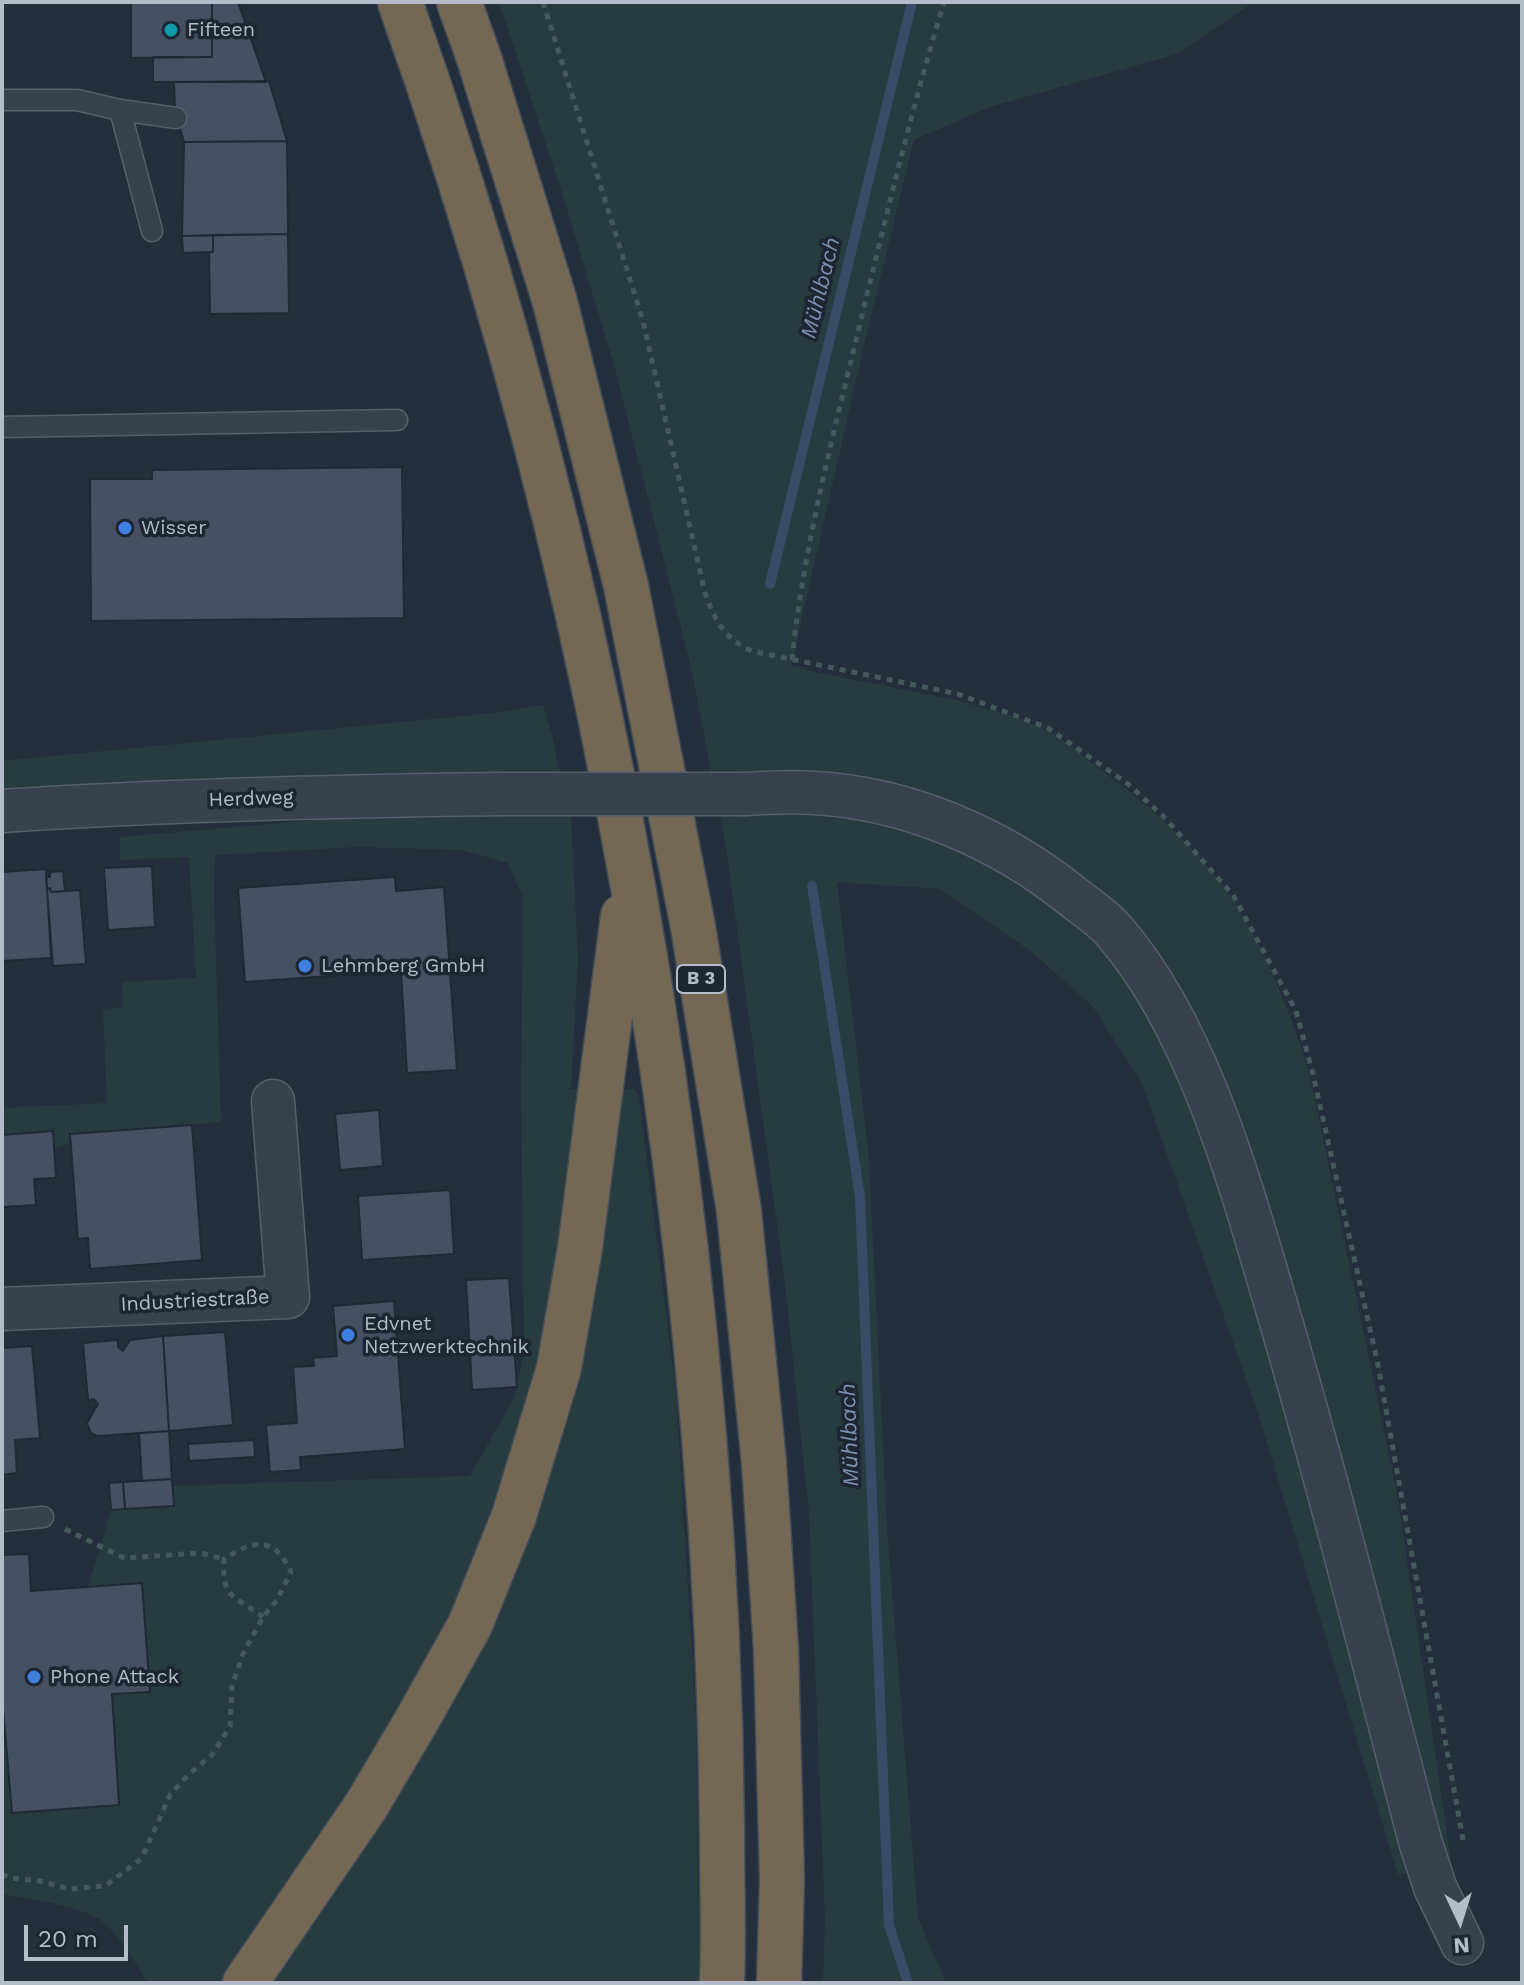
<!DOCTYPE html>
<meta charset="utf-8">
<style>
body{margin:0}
#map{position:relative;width:1524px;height:1985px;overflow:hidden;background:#242f3e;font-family:"Work Sans",sans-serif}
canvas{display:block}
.frame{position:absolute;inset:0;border:4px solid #b4bcc9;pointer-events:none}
.north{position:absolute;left:1420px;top:1881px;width:80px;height:80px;-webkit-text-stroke:6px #1d2633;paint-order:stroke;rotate:176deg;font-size:22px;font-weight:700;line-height:32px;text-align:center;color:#b4bcc9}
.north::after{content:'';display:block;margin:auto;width:28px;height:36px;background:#b4bcc9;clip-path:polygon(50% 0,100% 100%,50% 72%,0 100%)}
.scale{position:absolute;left:24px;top:1925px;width:104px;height:36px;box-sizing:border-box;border:4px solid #b4bcc9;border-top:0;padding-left:10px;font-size:24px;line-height:28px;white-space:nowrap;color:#b4bcc9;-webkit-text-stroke:6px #1d2633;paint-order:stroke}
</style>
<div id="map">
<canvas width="1524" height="1985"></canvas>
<div class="frame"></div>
<div class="north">N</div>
<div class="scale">20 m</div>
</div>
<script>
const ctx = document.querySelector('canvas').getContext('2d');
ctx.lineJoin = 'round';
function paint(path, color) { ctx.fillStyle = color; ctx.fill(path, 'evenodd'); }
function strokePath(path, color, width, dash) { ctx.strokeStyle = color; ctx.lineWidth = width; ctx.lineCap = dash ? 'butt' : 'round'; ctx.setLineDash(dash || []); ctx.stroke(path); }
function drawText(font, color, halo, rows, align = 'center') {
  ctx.font = font + ' "Work Sans",sans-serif'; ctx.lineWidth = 7; ctx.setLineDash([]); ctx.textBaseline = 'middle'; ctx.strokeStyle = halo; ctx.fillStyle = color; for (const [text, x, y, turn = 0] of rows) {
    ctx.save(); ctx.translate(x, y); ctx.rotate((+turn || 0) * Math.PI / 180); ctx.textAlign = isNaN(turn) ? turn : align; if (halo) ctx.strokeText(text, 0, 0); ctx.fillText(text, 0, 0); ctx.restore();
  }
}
paint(new Path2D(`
 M499,2H1254L1177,54L990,107L914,140L865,341L791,666C875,688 963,693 1044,729C1063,738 1081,755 1098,768C1144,800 1202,852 1232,899C1268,954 1291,1014 1310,1076L1398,1498L1451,1862L1398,1875L1258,1413L1142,1083L1093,1007L1032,952L940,889L837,882L869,1159L887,1528L918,1918L946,1983H823L825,1918L809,1514L785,1284L727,854L692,671L614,365L563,196Z
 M543,705L553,739L561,778L2,803V761L494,713Z
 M483,806L571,814L578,960L571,1089H634L639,1097L676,1392L696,1719L699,1983H147C139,1966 114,1928 99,1919C75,1905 29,1899 2,1894V1697L12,1813L119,1805L112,1694L150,1691L142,1584L88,1587L111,1510L174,1506L173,1486L470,1476L515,1396L524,1352L521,1091L523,898L508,863L462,850L358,847L215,855L214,894L221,1122L71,1134V1143L54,1148L52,1131L2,1135V1108L107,1103L103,1009L123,1007L122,982L196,978L189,857L120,860V837Z`), '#263c3f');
strokePath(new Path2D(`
 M770,584L912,2
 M812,886L860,1197L889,1925L908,1983`), '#394c67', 10);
const building = new Path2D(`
 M131,2H212V57L131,58Z
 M212,2H238L266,82H153V57H212Z
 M269,81L287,141L184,142L175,111L174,82Z
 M287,141L288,234L182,236L184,142Z
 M288,234L289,313L210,314L209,252H213V235Z
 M213,235V252L183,253L182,236Z
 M402,467L404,618L91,621L90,479H152V470Z
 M152,866L155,927L108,930L104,868Z
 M46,869L51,958L2,961V872Z
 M63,871L65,891L51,892L50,888L47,889L46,877H50V872Z
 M395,877L396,891L444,887L457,1070L407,1073L401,971L245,982L238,888Z
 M50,888L51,892L80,890L86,964L53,966L47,889Z
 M379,1110L383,1166L340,1170L335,1114Z
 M192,1125L202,1260L90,1269L88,1238L78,1239L70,1134Z
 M53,1131L56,1178L34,1179L36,1205L2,1207V1135Z
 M450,1190L454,1254L362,1260L358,1196Z
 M509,1278L517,1387L472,1390L466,1280Z
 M394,1301L405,1449L300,1457L301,1470L270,1472L266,1425L297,1423L293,1367L314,1366L313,1358L337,1356L333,1306Z
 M225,1332L233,1425L169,1431L163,1336Z
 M163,1336L169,1431L97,1436L91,1433L87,1423L98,1404L94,1399L88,1400L83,1343L118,1340V1347L123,1351L130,1340Z
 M32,1346L40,1438L15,1440L17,1473L2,1475V1348Z
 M169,1431L172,1479L142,1481L139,1433Z
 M254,1440L255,1457L189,1461L188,1444Z
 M172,1479L174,1506L125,1509L123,1482Z
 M123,1482L125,1509L111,1510L109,1483Z
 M29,1554L31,1591L142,1583L150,1692L112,1694L119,1805L12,1813L2,1697V1555Z`);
paint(building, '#455162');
strokePath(building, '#1f2835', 2);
const lane = new Path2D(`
 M2,100H77L120,110L176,118
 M120,110L152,231
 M2,427L397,420
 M2,1521L43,1517`);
const street = new Path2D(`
 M745,794C768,793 791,791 814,793C907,798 1000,838 1072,896C1086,907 1103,918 1114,931C1200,1030 1242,1190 1279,1315C1330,1489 1374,1665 1420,1841L1435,1887L1462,1943
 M2,811C168,800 333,796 499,794
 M2,1309L288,1297L273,1101`);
const highway = new Path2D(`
 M400,2C564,463 664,948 704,1436C715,1568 721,1699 722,1831C722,1882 724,1932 722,1983
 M459,2L479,58L555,302L626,586L693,927L739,1211L764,1463L776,1649L782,1880L779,1983
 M245,1983L366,1806L417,1720L470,1625L514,1516L559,1368L580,1248L623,916`);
strokePath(lane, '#565f6c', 23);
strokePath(street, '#565f6c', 45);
strokePath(highway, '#434c59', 47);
strokePath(new Path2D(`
 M543,2L643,321L705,593C715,620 724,639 752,651L958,694L1048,728L1128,784L1165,818L1233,895L1296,1011L1313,1074L1378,1365L1463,1840
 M792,660C803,552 830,448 855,344C883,229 910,115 944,2
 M65,1529L124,1558L201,1553L224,1559
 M2,1874L10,1878L40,1881L69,1889L105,1886L142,1858L170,1795L189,1774L212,1755L230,1726L232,1686L243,1654L263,1617L277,1600L291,1572C274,1536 255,1539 224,1559C221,1600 235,1595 263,1617`), '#44595c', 5, [6, 6]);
strokePath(lane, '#38414e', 20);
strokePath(street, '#38414e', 42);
strokePath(highway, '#746855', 44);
const streetBridge = new Path2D(`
 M499,794H745`);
strokePath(streetBridge, '#565f6c', 45, []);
strokePath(streetBridge, '#38414e', 42);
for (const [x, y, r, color] of [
 [171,30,8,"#0f9aa8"],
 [125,528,8,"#3f7fe0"],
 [305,966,8,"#3f7fe0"],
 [348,1335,8,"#3f7fe0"],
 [34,1677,8,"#3f7fe0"]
]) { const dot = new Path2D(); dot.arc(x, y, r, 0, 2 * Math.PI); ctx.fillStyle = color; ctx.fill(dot); strokePath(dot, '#1d2633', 3); }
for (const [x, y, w] of [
 [701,979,48]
]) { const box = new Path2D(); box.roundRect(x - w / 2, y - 14, w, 28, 6); ctx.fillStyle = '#1d2633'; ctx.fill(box); strokePath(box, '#b4bcc9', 2); }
drawText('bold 18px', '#b4bcc9', null, [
 ["B 3",701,979]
]);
drawText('20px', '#b4bcc9', '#1d2633', [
 ["Fifteen",187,30],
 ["Wisser",141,528],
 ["Lehmberg GmbH",321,966],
 ["Edvnet",364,1324],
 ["Netzwerktechnik",364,1347],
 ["Phone Attack",50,1677]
], 'left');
drawText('20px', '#b4bcc9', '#1d2633', [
 ["Herdweg",251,799,-2],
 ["Industriestraße",195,1301,-3]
]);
drawText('italic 22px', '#7c92b1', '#1d2633', [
 ["Mühlbach",821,288,-76],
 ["Mühlbach",850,1435,-92]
]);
</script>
